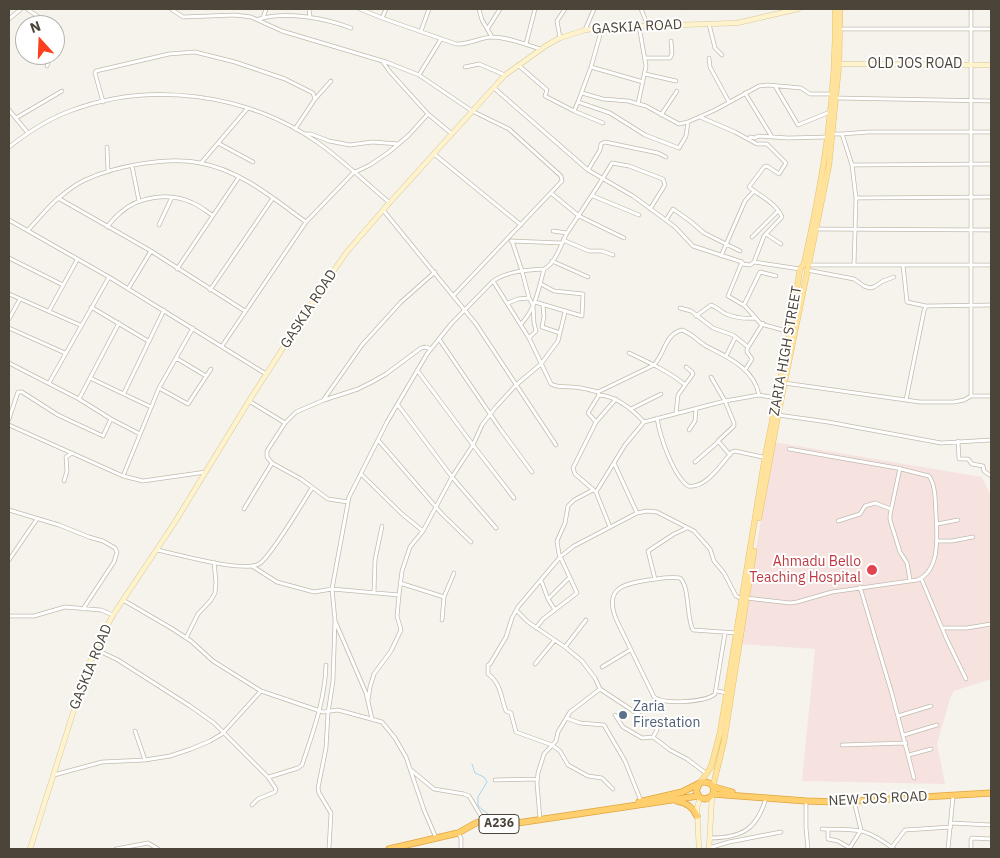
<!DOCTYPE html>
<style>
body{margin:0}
#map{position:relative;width:1000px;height:858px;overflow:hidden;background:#f6f3ec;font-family:"IBM Plex Sans",sans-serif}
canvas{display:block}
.frame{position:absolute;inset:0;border:10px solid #4b4439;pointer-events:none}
.north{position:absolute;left:15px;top:15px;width:50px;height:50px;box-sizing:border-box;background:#fff;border:1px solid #b7b4b0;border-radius:50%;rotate:340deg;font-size:14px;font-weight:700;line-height:20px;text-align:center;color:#4b4439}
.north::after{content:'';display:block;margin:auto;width:18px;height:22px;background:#fc3f1d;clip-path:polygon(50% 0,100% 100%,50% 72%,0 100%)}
</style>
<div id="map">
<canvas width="1000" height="858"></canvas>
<div class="frame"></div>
<div class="north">N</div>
</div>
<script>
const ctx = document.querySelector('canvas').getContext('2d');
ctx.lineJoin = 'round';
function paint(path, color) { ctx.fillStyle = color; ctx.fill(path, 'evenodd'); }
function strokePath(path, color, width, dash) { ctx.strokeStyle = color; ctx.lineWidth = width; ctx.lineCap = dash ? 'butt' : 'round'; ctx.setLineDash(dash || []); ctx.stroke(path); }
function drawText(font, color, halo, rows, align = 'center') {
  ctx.font = font + ' "IBM Plex Sans",sans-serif'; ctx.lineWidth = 4; ctx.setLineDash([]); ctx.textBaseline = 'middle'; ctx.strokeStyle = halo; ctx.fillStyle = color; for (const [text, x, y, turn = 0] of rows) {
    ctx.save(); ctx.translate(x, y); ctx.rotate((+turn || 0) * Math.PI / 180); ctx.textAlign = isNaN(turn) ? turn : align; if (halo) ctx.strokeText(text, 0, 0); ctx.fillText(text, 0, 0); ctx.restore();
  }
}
paint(new Path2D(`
 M774,442L982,477L991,496V679L954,691L950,699L937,744L945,784L802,781L815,649L740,644Z`), '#f6e3e0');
strokePath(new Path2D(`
 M683,10V9
 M472,764L475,773L484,777L487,782L478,797V806L493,818`), '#a9d4f2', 1);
const street = new Path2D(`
 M27,9L51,25
 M171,9L183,17L235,15L251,17L282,31L386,62L419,75L472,111L509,129L561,176L562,181L454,295
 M309,9L310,17
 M360,9L382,18L456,44C468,45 479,38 491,37C507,37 525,44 540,49
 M479,9L482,20L492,37
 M641,9L648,26
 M263,18L266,9
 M382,18L386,9
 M9,19L21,9
 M259,19C286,11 325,18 351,28
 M709,24L715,48L722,55
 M55,28L57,29L55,38
 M488,28L500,9
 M602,28L591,67L578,102L610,113L645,135L679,148L686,136L688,122
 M841,29H991
 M585,30L594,9
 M421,31L429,9
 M560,38L557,21L565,9
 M526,44L535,9
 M645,58H670L672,54L671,41
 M709,58L710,67L729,102
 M518,65L547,90L545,96L574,111
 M47,66L50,55
 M465,67L479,64L505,75
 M591,67L643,82
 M645,74L676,81
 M419,75L441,39
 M775,86L798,125L830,112
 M494,88L588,170L633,196L663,218L675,227L693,246L742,262L743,264L750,265L754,262L800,269
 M582,93L603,99L628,101L646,106L679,124L688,122L715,110L759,86L768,85L801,88L810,94H832
 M745,93L772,137
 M837,98L991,101
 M103,102L95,73L96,71L169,54L195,52L235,62L285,79L313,93L315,99
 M578,102L574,111L603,123
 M638,104L646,66L639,26
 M9,110L28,133
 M428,114L452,134
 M661,115L677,91
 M700,117L735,132L757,144H767L786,163L779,174L767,166L764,167L749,187C760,196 776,203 782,217L764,236L754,262
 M16,118L62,91
 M295,129L315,99L331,81
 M305,134H311L329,141L350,145L372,142L399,144
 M833,134H842L852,165L856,198L854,265
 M842,134L868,132H991
 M750,137L755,138L758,136L788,138L827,137
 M218,143L253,162
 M9,147C27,133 48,119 70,111C150,80 248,94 317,142C343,160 366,183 390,203
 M107,147L108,172
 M434,154L521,225
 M201,163L247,109
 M852,165L991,164
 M132,166L139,201
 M588,170L600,150L601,144L605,142L658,153L666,157
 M551,193L579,216L624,238
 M593,196L639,215
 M58,198L151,251L245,311
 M856,198L991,197
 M383,210L476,324L556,445
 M9,220L109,277L266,374
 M666,220L673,209L690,221L704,233L740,251
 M159,225L172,197
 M107,227C111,222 115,217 120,213C138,196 170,192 193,203C200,206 206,211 212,215
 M815,229L991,230
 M28,230C38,220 48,206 60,197C67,191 76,184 85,180C115,166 168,156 200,163C240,170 274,199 306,222
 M553,231L567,233
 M766,234L781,244
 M752,237L778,211
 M563,240L589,251H602L613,255
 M511,241L562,243
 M512,241L522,271L529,298L533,305L534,323L536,331L529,338
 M721,256L745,201L754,191
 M9,258L63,285
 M552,261L588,277
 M742,262L728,296L745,306L761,324L790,332
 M809,265H991
 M903,265L907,302L926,306L991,305
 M177,269L239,177
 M807,270L854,279L864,286L870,288L874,287L883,281L894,277
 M493,281L529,338L551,384C558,388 565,386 572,387C581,387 590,390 598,392L599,395C617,396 632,409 644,422
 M128,289L151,251
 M210,290L273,198
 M9,294L80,325
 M535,302L582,316L583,294L554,291L541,284
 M508,303L518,299L529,298
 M543,305L544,317L542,327L560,333
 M744,305L760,272L776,276
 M91,307L148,341
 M680,308L691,311L713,328L733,335L748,347
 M49,311L77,260
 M696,316L711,305C717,307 720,311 726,314C736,318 745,319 755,318
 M9,319L20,299
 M521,324C535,310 539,288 544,269C556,263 561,244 567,233C582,210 598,187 612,163L629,166L663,179L665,185L650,209
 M9,328L65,353
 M439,339L501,430L532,472
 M222,346L306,222L353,173L370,165L389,152L409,135L428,114L390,72L383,62
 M629,353C648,362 668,371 684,384
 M726,356L735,338
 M176,358L206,376
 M9,363L79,399L111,419L140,434
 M417,370L473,445L514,498
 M745,370L752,359L747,352V349L763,323
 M711,377L725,401L734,423V426L718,441L730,455
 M90,378L151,407
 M49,383L109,277
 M784,383L920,402H954L964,400L971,396H991
 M159,388L188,404L211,369
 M598,392L654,365C665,353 665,334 682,330C691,333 698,341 706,346C727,357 754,368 759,395
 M124,393L164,310
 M971,396V9
 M79,399L119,323
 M324,399L362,345L401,302L435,272
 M906,400L924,311L926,306
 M249,401L285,423
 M398,405L452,477L496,528
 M631,409L661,394
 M676,413L678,395L693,374L692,372L686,367
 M778,415L828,422L941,443L991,440
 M657,418C660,437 673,475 688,486C706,489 721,464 732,452L735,451L767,458
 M9,419L18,392H22L58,415L103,436L111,419
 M596,422L588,413L599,395
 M9,425L123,476L143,481L206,472
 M689,430L695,421L696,409
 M378,440L442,514L471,542
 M958,441L959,459H968L972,464L983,466L984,471L991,476
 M695,462L718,442
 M614,463L637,513
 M900,468L890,515V520L900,552L907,563L910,580
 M361,474L402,514L423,531
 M123,476L159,388L193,328
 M64,481L67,471L66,457L72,453
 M596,492L625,445L644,422L725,401L759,395L776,398
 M348,502L328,499L301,479L272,463L267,457V451L285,423L296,412L324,400L358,389L372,382L386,374L421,348L426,347L431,349
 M244,509L272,463
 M9,510L59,525L89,537L103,541L115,548L117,552L114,562L83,609
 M838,521L860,514L865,506L875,503L891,509
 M937,524L958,520
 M610,527L596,492L575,474L573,468L596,422L616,399
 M938,541H952L973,537
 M157,550C177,554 242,573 259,564C271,557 303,502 312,488
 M9,560L37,519
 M252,566L277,582L314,592L332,589L399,595L402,571L410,547L423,531L452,477L473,445L482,425L495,408L516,385L541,364L558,341L565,312
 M921,578L947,640L966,679
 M655,579L648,551L674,534L687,528
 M541,580L548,599L555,610
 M400,583L444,597L442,620
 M860,587L892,694L914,778
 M374,593L375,560L382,526
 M444,597L454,573
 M746,598L790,603L797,602L832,592L917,580C941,571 937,534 936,514C935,501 936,486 929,476L897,468L789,449
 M548,599L570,577
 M123,600L171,628L191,641L213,661L261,691L323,712L338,710L382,722L395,738L406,757L424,810L436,838
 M517,611L528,622L565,647L582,661L595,678L600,689L656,726L657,730L653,737
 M9,616H34L65,607L101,610L113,615
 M335,621L366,693L372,719
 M536,628L543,619L577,593L559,554L557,541L565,523L568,506L574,500L593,490
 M942,628H967L991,624
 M725,633L715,694C706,702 664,705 654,697L616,619C604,588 623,584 648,580C658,579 670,576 680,578C690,587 686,617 693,630L737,633
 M186,638L198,614L211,600L215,593L216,582L214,562
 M565,647L586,620
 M95,649L118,660L190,706L214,723L268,777L276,789L275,792L258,799L252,805
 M535,664L554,641
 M602,667L630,650
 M717,691L727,693
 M368,701L370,687L374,674L391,651L401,630L397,616L399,595
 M615,715L623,727L642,738L653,737L670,750L687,759L707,774
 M898,716L931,706
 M566,718L580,723L604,725L625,761L641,801
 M135,731L145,760
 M904,735L937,725
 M842,745L906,743
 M909,755L931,749
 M411,770L434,789L464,794L469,796L484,821
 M54,775L102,762L145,760L170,756L191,749L210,741L222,734L261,691
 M269,777L298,768L302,765C313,732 325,700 326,665
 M495,780L537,779
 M613,789L602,778L588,776L568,765L560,751L552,745L516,732L511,713L506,711C501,698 501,683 488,674V665L490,664L506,637L512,618L518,607L561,556L574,546L637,513L647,511L657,512L694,531L710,549L714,561L724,573L736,596L742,599
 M806,802V828L808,849
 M540,819L537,783L538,773L544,754L556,741L558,732L570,712L600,689
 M951,823L991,825
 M822,829C858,830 863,826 894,849
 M828,830V839L838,841L850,848
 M458,833L461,838V849
 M710,838C742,838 757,829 766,798
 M892,847L905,830L951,827
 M709,848L729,842L781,832
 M116,849L148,843L158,849
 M329,849L331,813L319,793L318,788L326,748L328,713L333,681L335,620L332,589L349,497L387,422L427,354L451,324L493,281C508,271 526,270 544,269
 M849,849L861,830L854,801
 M948,849L953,796
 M971,849V840L972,838L991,839`);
const secondary = new Path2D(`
 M839,64L991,65
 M30,849L85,675L95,649L113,615L175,522L249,401L323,286L346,253L383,210L505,75L547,45L560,38L585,30L626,25L648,26L737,23L798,9
 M699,849L697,808L700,798
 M709,849L712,796`);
const primary = new Path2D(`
 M759,518L778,415L829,165L839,64L840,9
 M700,783L711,767L720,733L765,457L790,332L800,269L804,264C823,180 837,95 835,9
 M713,786L724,741L754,551`);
const highway = new Path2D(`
 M714,787L732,792
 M713,794L806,801L839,802L991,793
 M677,801C687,803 693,807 697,816
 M639,802L682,792L702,782C716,781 718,796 705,799L700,798L696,791L699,784
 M389,849L458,833L476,823L484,821L504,825L698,796`);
strokePath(street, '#c2bbae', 4.5);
strokePath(secondary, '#d6c79b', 5.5);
strokePath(primary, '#e6c16a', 6);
strokePath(highway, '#e0a43c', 7);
strokePath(street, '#fff', 3);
strokePath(secondary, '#fff3cd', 4.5);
strokePath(primary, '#ffe39c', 5);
strokePath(highway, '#ffcf6e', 5.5);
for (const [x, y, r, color] of [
 [872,570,6,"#e0444e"],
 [623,715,5,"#5c6f8a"]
]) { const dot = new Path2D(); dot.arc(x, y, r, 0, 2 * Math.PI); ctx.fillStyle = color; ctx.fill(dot); strokePath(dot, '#fff', 2); }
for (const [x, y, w] of [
 [499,824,40]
]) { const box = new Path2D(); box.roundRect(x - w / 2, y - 9.5, w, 19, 4); ctx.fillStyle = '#fff'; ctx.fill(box); strokePath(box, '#4b4439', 1); }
drawText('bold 12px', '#4b4439', null, [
 ["A236",499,824]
]);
drawText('14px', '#4b4439', '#fff', [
 ["GASKIA ROAD",637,27,-3],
 ["OLD JOS ROAD",915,64],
 ["GASKIA ROAD",309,309,-57],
 ["ZARIA HIGH STREET",786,351,-80],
 ["GASKIA ROAD",91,667,-68],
 ["NEW JOS ROAD",878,799,-3]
]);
drawText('14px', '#be3a42', '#fff', [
 ["Ahmadu Bello",861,562],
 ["Teaching Hospital",861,578]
], 'right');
drawText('14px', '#4e5e75', '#fff', [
 ["Zaria",633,707],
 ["Firestation",633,723]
], 'left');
</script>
